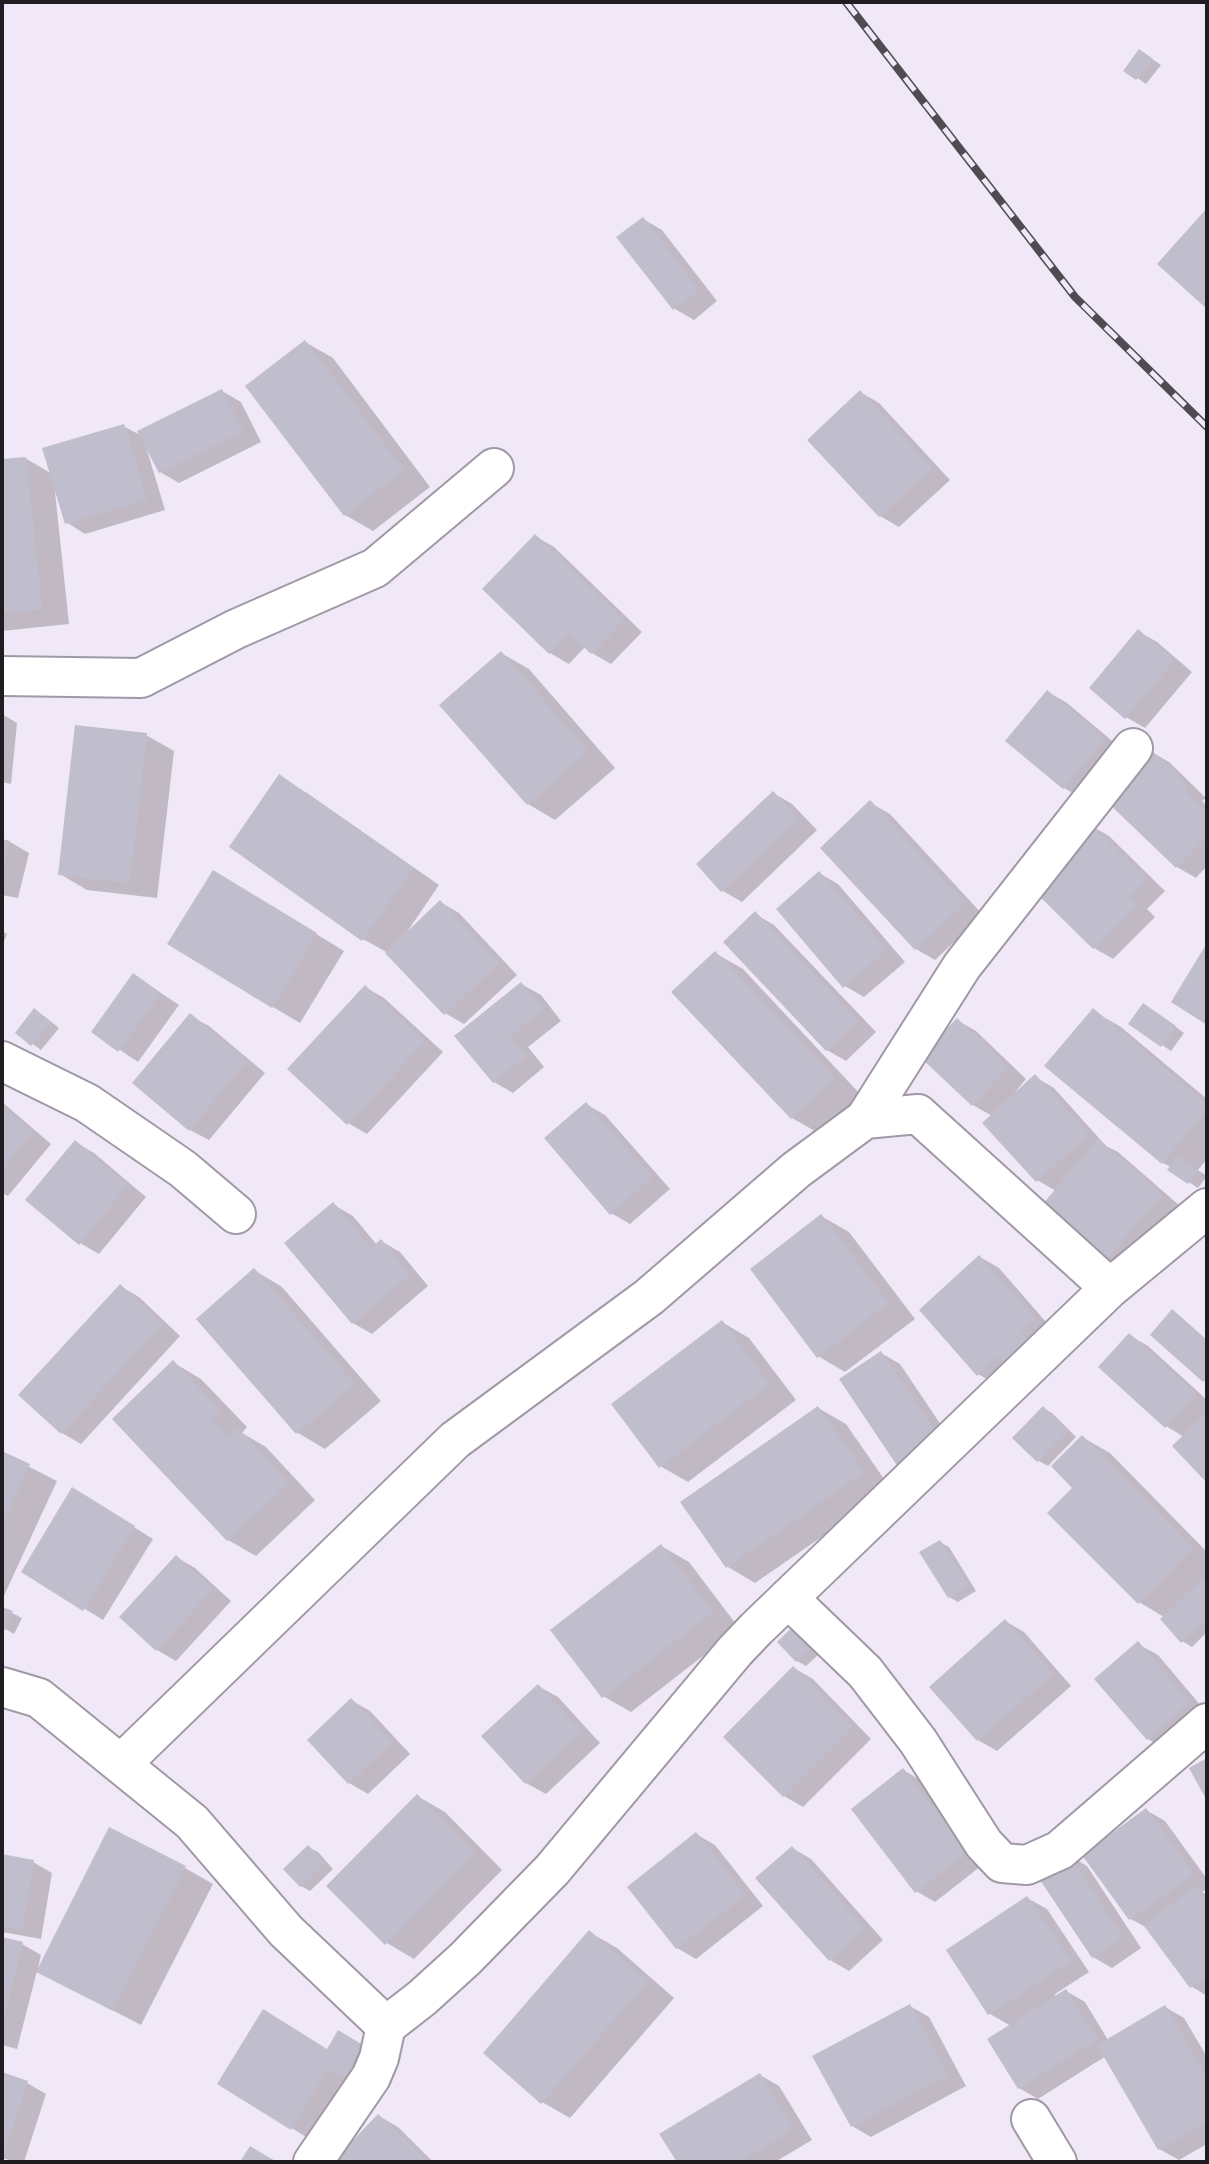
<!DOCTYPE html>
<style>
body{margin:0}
#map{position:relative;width:1209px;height:2164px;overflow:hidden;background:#f0e8f6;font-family:Signika,sans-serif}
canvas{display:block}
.frame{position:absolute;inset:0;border:4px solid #201d22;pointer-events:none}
</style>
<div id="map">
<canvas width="1209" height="2164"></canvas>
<div class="frame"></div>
</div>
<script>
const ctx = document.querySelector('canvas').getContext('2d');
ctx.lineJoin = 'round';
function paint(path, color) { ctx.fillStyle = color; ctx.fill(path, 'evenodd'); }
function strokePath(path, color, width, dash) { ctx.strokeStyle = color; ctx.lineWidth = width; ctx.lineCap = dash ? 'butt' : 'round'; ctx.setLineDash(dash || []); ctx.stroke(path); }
paint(new Path2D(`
 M1149,57L1161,65L1146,84L1126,70Z
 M643,219L662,230L717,301L694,320L675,309L619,238Z
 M305,342L333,358L430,487L373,531L345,515Z
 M222,391L241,402L261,442L179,483L160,472L149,450H147L165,510L85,534L66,522L57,492H55L69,624L2,631V461L25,458L52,474L123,426L142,436Z
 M860,392L879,403L950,480L899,527L880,516L809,440Z
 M535,536L554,547L642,632L611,664L592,653L585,647L569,664L550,653L484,589Z
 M1138,631L1157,642L1192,672L1145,728L1126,717Z
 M501,653L529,669L615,768L555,820L528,804Z
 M1048,692L1067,703L1123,750L1083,799L1064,788Z
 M2,714L17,723L11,784L2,782Z
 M146,735L174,751L157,898L87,890L60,874Z
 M1150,751L1169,762L1206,798L1202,801L1207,806V866L1196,878L1177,867Z
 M279,777L307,793L439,885L407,932L408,933L440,902L459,913L517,975L464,1024L445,1013L388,953L363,939Z
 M773,793L792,804L817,830L742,902L723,891L698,864Z
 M871,803L890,814L983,915L935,960L916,949Z
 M1090,825L1109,836L1165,891L1147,909L1155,917L1113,959L1094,948L1031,885Z
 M2,840L10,842L29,853L18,898L2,895Z
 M819,873L838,884L905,962L864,997L845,986Z
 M241,888L344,951L300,1023L273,1007Z
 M755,914L774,925L876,1032L846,1061L827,1050Z
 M2,931L7,934L2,946Z
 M715,953L743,969L861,1095L820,1134L792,1118Z
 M134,975L179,1005L138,1062L93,1032Z
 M521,984L541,995L561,1021L528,1047L544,1067L513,1093L494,1082Z
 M365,987L384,998L443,1052L367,1134L348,1123Z
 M1153,1010L1184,1033L1171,1051L1131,1024Z
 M1093,1011L1121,1027L1207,1099V1159L1198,1170L1207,1176L1198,1188L1170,1170L1171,1167L1163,1163Z
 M44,1016L59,1028L41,1050L17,1033Z
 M190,1016L209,1026L265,1073L209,1140L190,1130Z
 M957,1020L976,1031L1026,1079L1016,1091L1018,1093L1035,1077L1054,1088L1106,1146L1118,1152L1180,1206L1126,1270L1107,1259L1056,1191L1037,1180L992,1116L973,1105L923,1057Z
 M2,1102L51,1144L8,1196L2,1193Z
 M586,1104L605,1115L670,1189L630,1224L611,1213Z
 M75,1142L94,1153L146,1197L99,1254L80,1243Z
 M334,1205L353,1216L377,1245L381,1241L400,1252L428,1286L372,1334L353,1323Z
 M821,1216L849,1232L915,1319L845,1372L818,1356Z
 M980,1257L999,1268L1053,1330L997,1385L978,1374Z
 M254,1270L282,1287L381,1401L325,1449L298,1433L198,1319Z
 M120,1286L139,1297L180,1336L81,1444L62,1433Z
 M1172,1312L1181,1317L1207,1340V1383L1152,1335Z
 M722,1322L749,1338L796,1400L688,1482L660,1466Z
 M1129,1335L1148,1346L1207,1400V1481L1174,1446L1184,1437L1166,1426Z
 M881,1353L900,1364L958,1450L919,1477Z
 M174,1363L201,1379L247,1427L242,1433L266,1447L315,1500L256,1556L228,1540L114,1419Z
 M818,1408L846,1424L891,1489L755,1583L728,1567Z
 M1043,1408L1052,1413L1076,1437L1048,1466L1039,1461L1014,1438Z
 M1082,1437L1110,1453L1207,1552V1632L1192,1647L1182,1641L1164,1617L1139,1602L1075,1488Z
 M2,1453L57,1481L2,1600Z
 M92,1501L153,1539L103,1620L23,1571Z
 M940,1542L949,1547L976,1591L958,1602L949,1597Z
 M661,1546L689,1562L739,1628L631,1712L603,1696Z
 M176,1557L195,1568L231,1601L176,1661L157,1650Z
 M2,1608L22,1618L14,1634L2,1627Z
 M1005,1621L1024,1632L1071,1686L997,1751L978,1740Z
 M780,1642L828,1646L806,1666L797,1661Z
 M1138,1644L1158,1655L1207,1713L1167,1750L1148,1739Z
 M794,1668L813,1679L871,1739L803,1807L784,1796Z
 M538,1686L558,1697L600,1743L546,1794L526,1783L484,1736Z
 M351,1700L370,1711L410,1754L368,1794L349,1783L309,1740Z
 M903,1770L922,1781L985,1863L935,1902L916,1891Z
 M417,1796L445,1812L502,1870L414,1959L387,1943Z
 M1146,1810L1165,1821L1207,1879V1889L1202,1892L1207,1895V1996L1191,1986L1149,1929L1131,1919L1084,1855Z
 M696,1834L715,1845L763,1906L696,1959L677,1948Z
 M308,1847L318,1852L333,1869L310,1891L301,1886Z
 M792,1848L811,1859L883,1940L849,1971L830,1960Z
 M1068,1855L1087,1866L1141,1948L1112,1968L1093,1957Z
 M2,1856L33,1862L52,1873L41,1939L2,1932Z
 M185,1868L213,1884L141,2025L37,1971L17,2049L2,2045V1938L22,1944L41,1955L38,1968L39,1969Z
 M1027,1898L1047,1909L1089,1972L1055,1994L1056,1997L1066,1991L1085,2002L1108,2040L1165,2007L1184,2018L1207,2057V2144L1179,2160L1159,2149L1106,2056L1038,2099L1019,2088L1011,2026L990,2014Z
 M589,1932L617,1948L674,1998L570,2118L542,2102Z
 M910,2006L929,2017L966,2086L871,2137L852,2126Z
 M339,2032L381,2058L311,2140L219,2083L328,2050Z
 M2,2074L27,2083L46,2094L24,2162H17L2,2158Z
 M760,2075L779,2086L812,2140L775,2162H679L662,2134Z
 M379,2116L398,2127L433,2162H334Z`), '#0003');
paint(new Path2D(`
 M1139,49L1153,59L1136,80L1123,71Z
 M1207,208V309L1157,264Z
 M643,217L699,290L673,310L616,237Z
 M305,340L404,470L344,516L245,386Z
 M222,389L243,431L159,473L137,431Z
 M860,390L932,468L879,517L807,440Z
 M124,424L147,499L65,524L42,448Z
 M26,457L42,609L2,613V459Z
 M535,534L624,620L591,654L569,633L549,654L482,589Z
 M1138,629L1174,660L1125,719L1089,688Z
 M501,651L588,751L527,805L439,705Z
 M1047,690L1105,738L1063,789L1005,741Z
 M75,725L147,733L130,883L58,875Z
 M1150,749L1188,786L1184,790L1207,812V836L1176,868L1103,798Z
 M279,774L413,868L362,941L229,847Z
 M773,791L799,819L721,892L696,864Z
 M870,800L965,903L915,950L820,848Z
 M1090,823L1147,879L1129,897L1137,905L1093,949L1028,885Z
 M2,839L10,841L3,872H2Z
 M213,870L317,933L272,1008L167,944Z
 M819,871L887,950L843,988L776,909Z
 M440,900L499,963L444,1015L385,953Z
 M755,911L858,1021L826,1051L723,942Z
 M1207,943V1025L1171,1002Z
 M715,951L835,1078L791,1119L671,992Z
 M133,973L161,993L118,1052L91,1032Z
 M521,982L543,1009L510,1036L526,1056L493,1083L454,1036Z
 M365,985L425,1041L347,1125L287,1069Z
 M1143,1003L1176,1026L1161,1047L1128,1024Z
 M34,1008L51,1022L31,1046L15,1033Z
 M1093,1008L1207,1104V1109L1162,1164L1044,1066Z
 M190,1013L247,1061L189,1131L132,1083Z
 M957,1018L1008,1067L972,1106L920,1057Z
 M1035,1074L1089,1134L1036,1182L982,1123Z
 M586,1102L652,1177L610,1215L544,1138Z
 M2,1106L33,1132L2,1170Z
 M1098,1139L1162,1194L1106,1260L1042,1205Z
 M75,1140L128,1185L79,1245L25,1200Z
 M1177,1156L1198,1169L1188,1184L1167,1170Z
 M333,1202L371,1248L381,1239L410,1275L352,1324L284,1243Z
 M821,1214L888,1303L817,1358L750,1269Z
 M979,1255L1035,1318L1020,1333L1031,1346L1008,1367L998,1356L977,1376L919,1310Z
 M254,1268L355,1384L296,1434L196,1319Z
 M120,1284L162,1324L61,1434L18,1395Z
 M1172,1309L1207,1341V1378L1203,1382L1150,1335Z
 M722,1320L769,1384L659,1468L611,1404Z
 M1129,1333L1196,1393L1165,1428L1098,1367Z
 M881,1351L940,1438L898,1467L839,1379Z
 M173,1360L221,1411L211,1419L228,1437L238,1428L289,1483L227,1541L112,1419Z
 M818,1406L864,1472L726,1568L680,1502Z
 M1043,1406L1068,1431L1037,1462L1012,1438Z
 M1207,1412V1483L1172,1446Z
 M1082,1435L1193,1548L1138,1604L1047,1513L1072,1488L1051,1466Z
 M2,1451L30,1464L2,1525Z
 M72,1487L135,1526L83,1611L21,1572Z
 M940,1540L968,1586L948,1598L919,1552Z
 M661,1544L713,1612L602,1698L550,1630Z
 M176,1555L213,1589L156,1651L119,1617Z
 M1207,1575V1619L1181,1643L1160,1619Z
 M2,1607L13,1611L4,1631L2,1629Z
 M801,1619L820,1640L796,1662L777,1642Z
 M1005,1619L1053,1674L977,1741L929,1687Z
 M1138,1641L1190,1702L1147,1740L1094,1679Z
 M793,1666L853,1727L783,1797L723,1737Z
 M538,1684L582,1732L525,1784L481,1736Z
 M351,1698L392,1742L348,1784L307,1740Z
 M1207,1758V1801L1189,1768Z
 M903,1768L967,1851L915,1893L851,1809Z
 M417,1794L475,1853L385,1945L326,1886Z
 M1146,1808L1194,1874L1129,1920L1082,1855Z
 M109,1827L186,1866L113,2011L36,1972Z
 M696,1832L745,1895L676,1949L627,1887Z
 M308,1845L325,1863L300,1887L283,1869Z
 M792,1846L865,1928L829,1961L755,1878Z
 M1068,1853L1123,1937L1092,1958L1036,1874Z
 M2,1854L34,1860L22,1930L2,1926Z
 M1195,1886L1207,1902V1975L1190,1988L1144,1926Z
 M1027,1896L1071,1961L988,2015L946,1950Z
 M589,1930L648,1981L541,2104L483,2053Z
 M2,1937L23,1942L3,2020H2Z
 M1066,1989L1097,2039L1018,2089L987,2039Z
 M910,2004L948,2075L851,2127L812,2056Z
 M1165,2005L1207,2077V2122L1158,2150L1097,2045Z
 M263,2009L327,2049L338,2030L363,2045L343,2078L328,2069L291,2130L217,2084Z
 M2,2072L28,2081L4,2155L2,2154Z
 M760,2073L794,2129L739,2162H677L659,2134Z
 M378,2114L428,2162H332Z
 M250,2146L277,2162H240Z`), '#c0bdcc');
const minor = new Path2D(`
 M2,676L141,678L236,629L375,568L494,468
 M2,1061L87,1103L183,1169L236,1214
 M865,1119L962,966L1133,748
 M788,1598L865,1672L918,1741L984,1844L1002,1863L1027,1865L1060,1850L1207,1723
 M2,1687L39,1698L192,1822L286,1931L386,2026
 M122,1763L455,1440L649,1297L796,1170L865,1119L918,1114L1110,1288
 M1031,2119L1057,2162
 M313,2162L371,2077L379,2058L386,2026L422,1998L465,1959L552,1870L735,1651L756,1629L1110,1288L1207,1208`);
strokePath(minor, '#9f98a5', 42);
strokePath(minor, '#fff', 38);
const rail = new Path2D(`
 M846,2L1075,297L1207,427`);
strokePath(rail, '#504b52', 8);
strokePath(rail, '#f0e8f6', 5, [16]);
</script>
